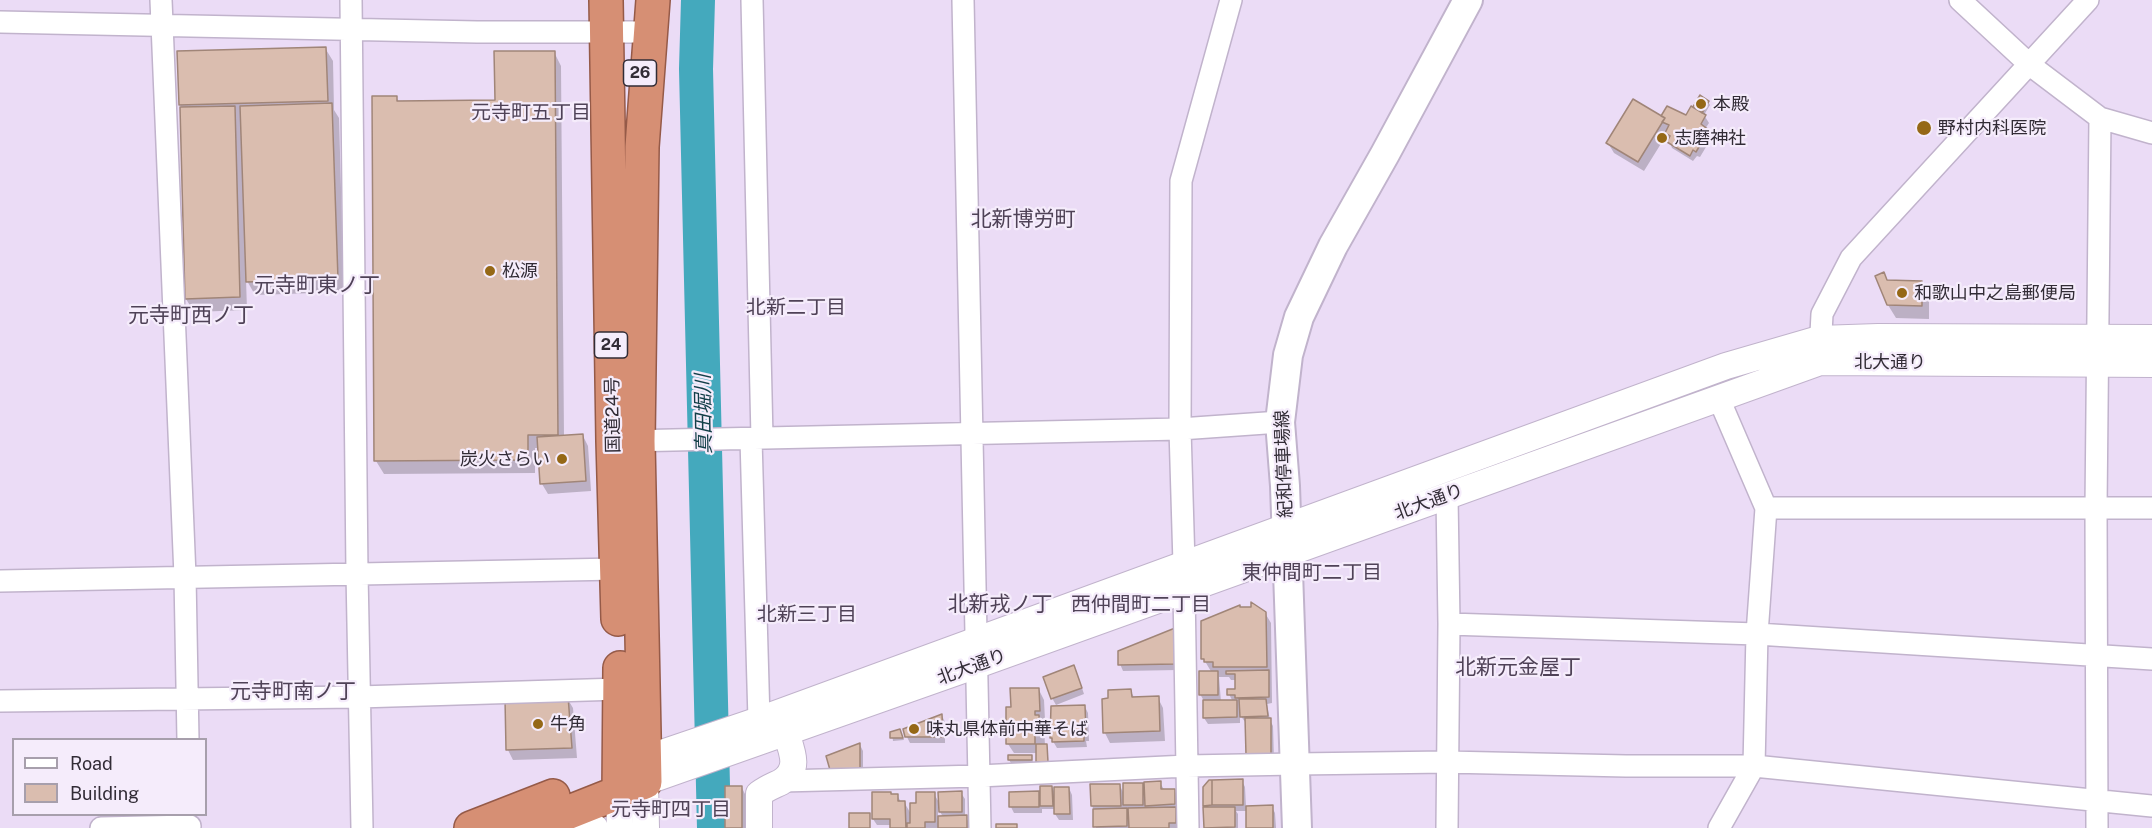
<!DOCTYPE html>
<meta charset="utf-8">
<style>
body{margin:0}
#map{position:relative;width:2152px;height:828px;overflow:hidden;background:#ebdcf6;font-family:"Public Sans",sans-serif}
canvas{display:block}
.legend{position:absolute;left:12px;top:738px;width:195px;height:78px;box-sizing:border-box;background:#f5ecfb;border:2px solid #a79fac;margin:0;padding:8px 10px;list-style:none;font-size:18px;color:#322c36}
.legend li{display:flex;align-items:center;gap:12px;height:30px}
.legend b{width:30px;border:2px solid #a79fac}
</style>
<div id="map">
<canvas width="2152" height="828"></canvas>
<ul class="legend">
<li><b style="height:8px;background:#fff"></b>Road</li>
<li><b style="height:16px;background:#dabdaf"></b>Building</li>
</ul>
</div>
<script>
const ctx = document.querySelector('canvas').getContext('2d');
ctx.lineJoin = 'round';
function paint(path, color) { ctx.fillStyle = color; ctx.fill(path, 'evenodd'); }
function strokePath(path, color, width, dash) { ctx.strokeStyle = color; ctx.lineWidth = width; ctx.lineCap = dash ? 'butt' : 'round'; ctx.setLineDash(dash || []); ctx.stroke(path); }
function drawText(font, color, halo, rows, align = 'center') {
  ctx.font = font + ' "Public Sans","Noto Sans JP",sans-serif'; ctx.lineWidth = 4.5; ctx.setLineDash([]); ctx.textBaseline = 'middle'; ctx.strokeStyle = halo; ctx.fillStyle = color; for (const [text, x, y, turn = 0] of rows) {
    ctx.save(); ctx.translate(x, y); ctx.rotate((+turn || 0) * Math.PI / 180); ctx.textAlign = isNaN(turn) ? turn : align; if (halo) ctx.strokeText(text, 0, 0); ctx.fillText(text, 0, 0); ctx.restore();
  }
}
paint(new Path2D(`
 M325,48L333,61L334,110L339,118L344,292L255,295L246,279L247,310L194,312L186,299L183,109L180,105L178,53Z
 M554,52L561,66L564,437L583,436L588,446L591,491L548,494L542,484L540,448H535V473L384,474L376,461L396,97L399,102L496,101Z
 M1708,102L1710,105L1704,115L1709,123L1705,129L1712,137L1700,157L1697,156L1693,161L1672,148L1667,134L1644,171L1614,153L1608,143L1665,121L1686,117L1698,112L1695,107Z
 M1888,282H1921L1929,295V319L1896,318L1888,305Z
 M1241,609L1265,613L1271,623L1272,703L1267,704L1270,720L1273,726L1274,761L1240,715V723L1208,724L1204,718V701L1200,694L1212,673L1203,658ZM1219,677H1229L1231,680H1236V691L1229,694L1233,702H1221Z
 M1177,636L1178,670L1123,671L1120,664Z
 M1077,673L1084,694L1056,705L1052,698Z
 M1039,690L1044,700L1045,720H1041L1044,726L1045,746L1048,748V764H1039L1037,753H1014L1008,744L1012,709Z
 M1130,690L1135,699L1158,698L1163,708L1165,741L1110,743L1105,733Z
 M567,698L573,708L577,758L513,760L508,750Z
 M1085,707L1088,713L1089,741H1086L1087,747L1057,748L1051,738Z
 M942,716L945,722V743H910L907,737Z
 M892,733H901L904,740L893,741Z
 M860,745L863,751V775L828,757Z
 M1031,756L1033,762L1011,763L1009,760Z
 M1242,781L1245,787L1246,807H1272L1275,813L1276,828H1248L1247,811H1236L1238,814V828H1205L1206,809L1204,805Z
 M1160,783L1165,791L1174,790L1178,796V810H1176L1179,815V828H1096L1094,810L1092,806L1120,786L1124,794L1142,785L1146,792Z
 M1052,787L1055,793L1069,788L1072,795L1073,820H1059L1055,814V809H1042V813H1014L1011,807L1010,793H1038L1042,799Z
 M742,788L745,794V828H726Z
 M961,793L965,799V817L970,823V828H891V825H877L873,819L891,795H897L901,802H904L911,814L917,805L934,794L940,804ZM938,808L943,817H938Z`), '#0003');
strokePath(new Path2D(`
 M698,0L696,69L714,828`), '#44a9bd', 34);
const building = new Path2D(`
 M326,47L328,101L179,105L177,51Z
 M494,51H555L558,435H528V460L374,461L372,96H397V101L495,100Z
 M1700,95L1709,101L1702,113L1693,107Z
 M1633,99L1665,118L1638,162L1606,143Z
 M332,103L338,279L246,282L240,106Z
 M235,106L240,297L185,299L180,107Z
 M1667,106L1686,115L1691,106L1706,115L1701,124L1709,130L1696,152L1693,150L1690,156L1667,142L1670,136L1665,133L1669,125L1662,122L1665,118L1661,116Z
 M1884,272L1887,280L1922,281V306L1887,305L1875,276Z
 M583,434L586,481L540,484L537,437Z
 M1251,602L1266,612L1267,667H1213V662H1204V659H1201V621L1240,605V607H1251Z
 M1175,628V664L1118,665V651Z
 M1074,665L1082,688L1051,699L1043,677Z
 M1269,670V697L1235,698V695H1227V689H1235V674H1226V671Z
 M1199,671H1218V695H1199Z
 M1010,688H1039L1040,711H1035V715H1039L1040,734H1035V744H1006V707H1011Z
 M1131,689L1132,697L1159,696L1160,731L1103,733L1102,699L1108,698V690Z
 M568,696L572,748L506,750L505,699Z
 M1239,699H1266L1268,716L1240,717Z
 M1203,700H1237V717L1203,718Z
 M1085,705L1086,735H1084V741L1052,742V738H1050L1051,706Z
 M942,714L943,737H905L903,729Z
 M1245,718H1271V755H1246Z
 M900,729L903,738H890V732Z
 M860,743V769L830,770L826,756Z
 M1036,744H1047L1048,762H1036Z
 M1008,755H1032V760H1008Z
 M1243,779V805H1212V780Z
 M1209,780H1212V805L1203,806V787Z
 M1161,781V789H1175V804L1145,806L1144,782Z
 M1123,783H1143V805H1123Z
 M1090,784H1120L1121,806H1091Z
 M725,786H742V828H725Z
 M1040,786H1052L1053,806H1040Z
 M1054,787H1069L1070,814H1054Z
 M962,791V812H939L938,792Z
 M1039,791V807H1009V792Z
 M872,792H891V794H898V801H905L906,828H890V819H872Z
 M916,792H935V822H925V828H907V823H910V803H916Z
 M1273,805V828H1246V806Z
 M1176,807V823H1169V828H1129L1128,808Z
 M1203,807H1235V827L1204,828Z
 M1127,808V826L1093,827V809Z
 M849,813H870V828H849Z
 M967,815V828H938V816Z
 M996,824H1017V828H996Z`);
paint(building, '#dabdaf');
strokePath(building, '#a08578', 1.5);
const minor = new Path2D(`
 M161,0L185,576L188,740
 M351,0L357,573L362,828
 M752,0L762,438
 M963,0L980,828
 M1960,0L2030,65L2100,118L2152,133
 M0,22L477,32H651
 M1820,353L1822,314L1851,258L2088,0
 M751,439L759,720
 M627,441L1180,429L1280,422
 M1447,496L1449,624L1447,828
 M1766,508H2152
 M1184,564L1180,429L1181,181L1231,0
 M0,581L617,569
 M1184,590L1188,828
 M1449,624L1757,634L2152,659
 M0,701L359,697L620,689
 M782,781L979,776L1187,766L1296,764L1447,762L1626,766H1754L2152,806
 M101,828L190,826
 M1719,828L1754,766L1757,634L1766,508L1719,399
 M2097,828L2096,507L2100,118`);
const tertiary = new Path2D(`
 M644,759L759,720L1726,366L1819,339L1878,337L2152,338
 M619,793L620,828
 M552,821L583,822L595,828
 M646,828L645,782L977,665L1820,362L2152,364
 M759,828V794C767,788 773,786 781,782C801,770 792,751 786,733`);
const secondary = new Path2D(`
 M1297,828L1285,486L1280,422L1288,355L1299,317L1333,246L1385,154L1468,0`);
const trunk = new Path2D(`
 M606,0L613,441L618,619
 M619,793L620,668
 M471,828L553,796
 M529,828L645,782L638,441L642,147L653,0`);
strokePath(minor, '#c1b3cc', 24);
strokePath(tertiary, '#c1b3cc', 28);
strokePath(secondary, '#c1b3cc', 32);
strokePath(trunk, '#955a48', 36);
strokePath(minor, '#fff', 21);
strokePath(tertiary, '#fff', 26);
strokePath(secondary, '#fff', 28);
strokePath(trunk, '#d68f74', 33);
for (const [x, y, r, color] of [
 [1701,104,6,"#956816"],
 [1924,128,8,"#956816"],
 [1662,138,6,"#956816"],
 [490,271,6,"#956816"],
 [1902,293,6,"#956816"],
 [562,459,6,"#956816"],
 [538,724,6,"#956816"],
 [914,729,6,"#956816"]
]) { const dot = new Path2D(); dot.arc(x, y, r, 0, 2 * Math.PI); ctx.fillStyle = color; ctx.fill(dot); strokePath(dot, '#f5ecfb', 2); }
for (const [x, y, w] of [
 [640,73,33],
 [611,345,33]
]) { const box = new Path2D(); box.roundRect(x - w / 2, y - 13, w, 26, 4.5); ctx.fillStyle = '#f5ecfb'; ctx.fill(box); strokePath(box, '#322c36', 1.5); }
drawText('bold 16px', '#322c36', null, [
 ["26",640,73],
 ["24",611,345]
]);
drawText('18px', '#322c36', '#f5ecfb', [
 ["本殿",1713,104],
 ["野村内科医院",1938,128],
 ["志磨神社",1674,138],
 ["松源",502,271],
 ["和歌山中之島郵便局",1914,293],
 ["炭火さらい",550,459,"right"],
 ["牛角",550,724],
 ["味丸県体前中華そば",926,729]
], 'left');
drawText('18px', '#322c36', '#f5ecfb', [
 ["北大通り",1890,362],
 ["国道24号",613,415,-91],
 ["紀和停車場線",1284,464,-92],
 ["北大通り",1429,502,-20],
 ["北大通り",972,667,-20]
]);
drawText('20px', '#4f4257', '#f5ecfb', [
 ["元寺町五丁目",531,113],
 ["北新二丁目",796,308],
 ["東仲間町二丁目",1312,573],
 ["西仲間町二丁目",1141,605],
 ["北新三丁目",807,615],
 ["元寺町四丁目",671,810]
]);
drawText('italic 20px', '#123f48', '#f5ecfb', [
 ["真田堀川",704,414,-91]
]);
drawText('21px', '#4f4257', '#f5ecfb', [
 ["北新博労町",1023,220],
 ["元寺町東ノ丁",317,286],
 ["元寺町西ノ丁",191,316],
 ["北新戎ノ丁",1000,605],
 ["北新元金屋丁",1518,668],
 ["元寺町南ノ丁",293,692]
]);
</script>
